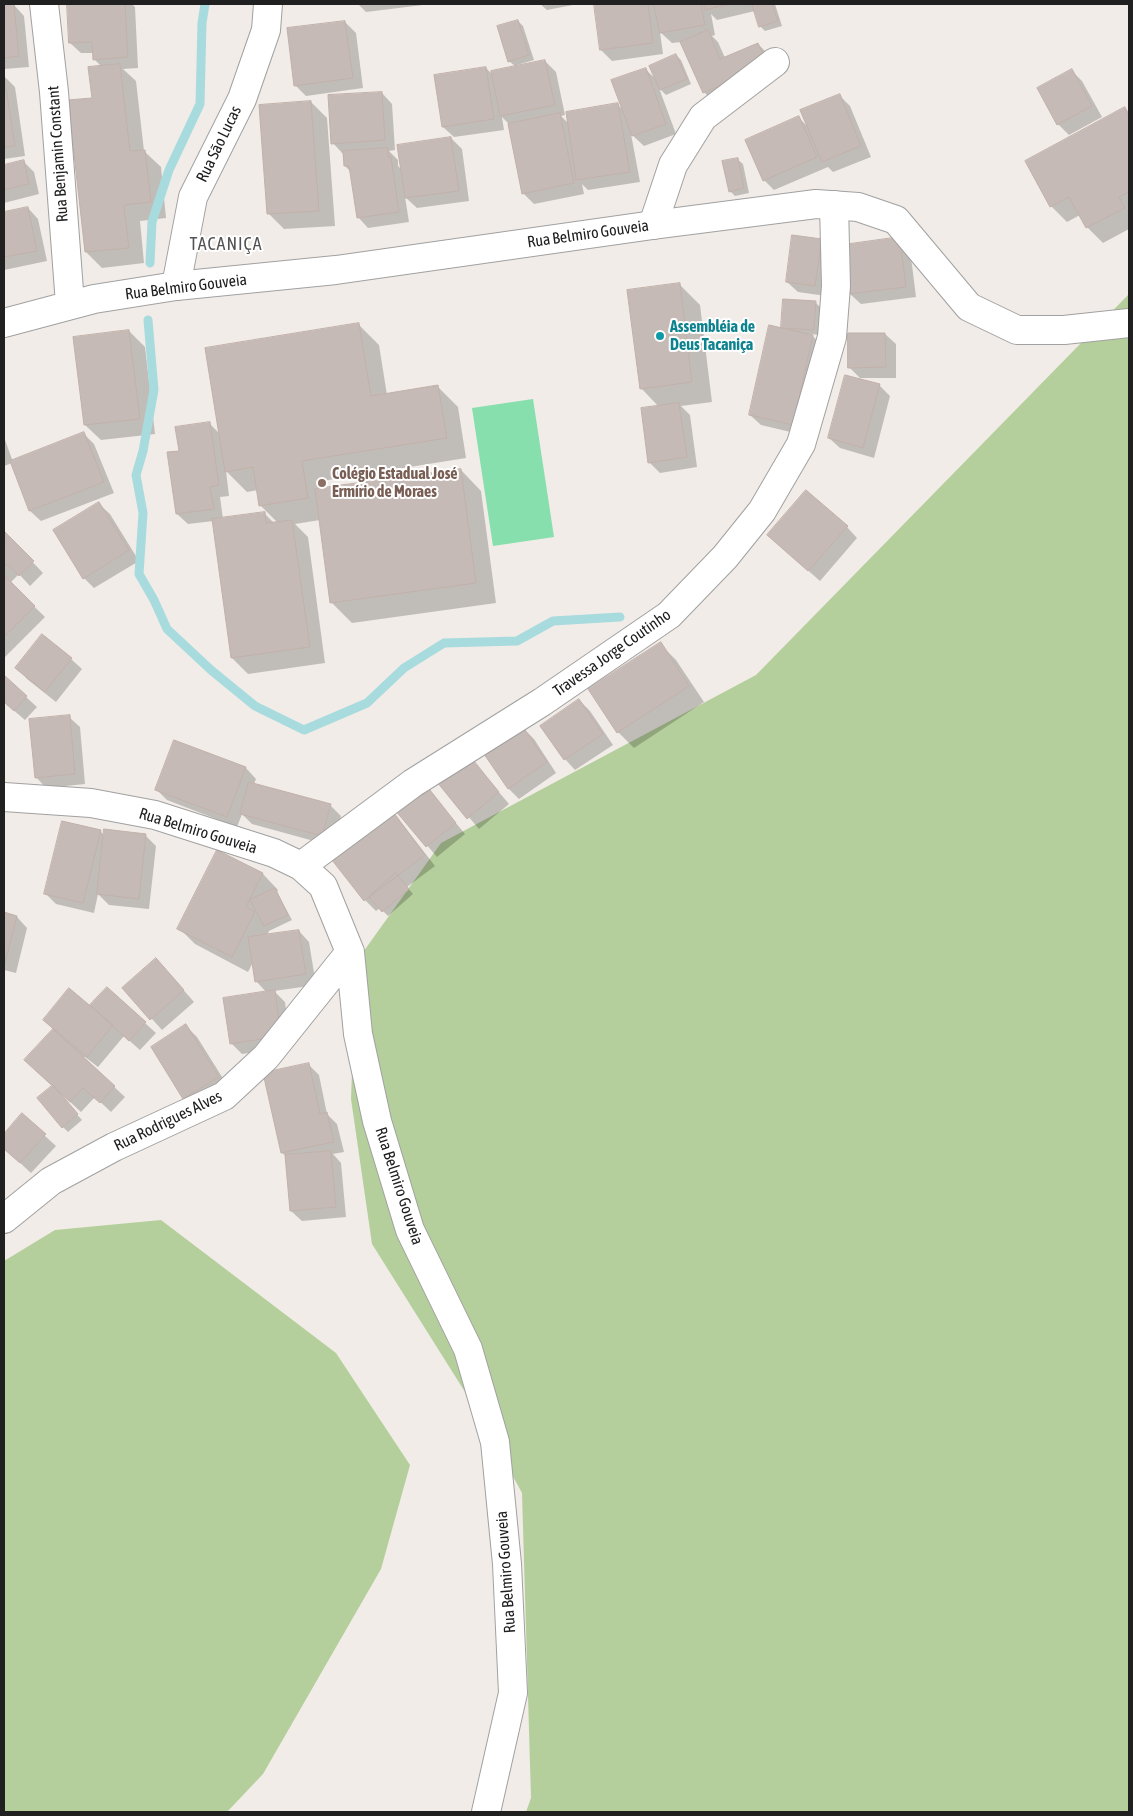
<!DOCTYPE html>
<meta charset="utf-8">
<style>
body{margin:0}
#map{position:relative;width:1133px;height:1816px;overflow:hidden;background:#f1ece7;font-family:"Asap Condensed",sans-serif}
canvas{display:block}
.frame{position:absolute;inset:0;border:5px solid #202020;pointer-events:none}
</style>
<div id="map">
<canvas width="1133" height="1816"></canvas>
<div class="frame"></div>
</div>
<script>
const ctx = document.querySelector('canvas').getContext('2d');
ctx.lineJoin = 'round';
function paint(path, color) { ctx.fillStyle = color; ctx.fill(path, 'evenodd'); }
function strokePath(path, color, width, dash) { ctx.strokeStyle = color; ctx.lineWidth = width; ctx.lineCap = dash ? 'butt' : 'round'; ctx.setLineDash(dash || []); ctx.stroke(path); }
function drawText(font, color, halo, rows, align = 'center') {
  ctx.font = font + ' "Asap Condensed",sans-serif'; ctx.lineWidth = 4; ctx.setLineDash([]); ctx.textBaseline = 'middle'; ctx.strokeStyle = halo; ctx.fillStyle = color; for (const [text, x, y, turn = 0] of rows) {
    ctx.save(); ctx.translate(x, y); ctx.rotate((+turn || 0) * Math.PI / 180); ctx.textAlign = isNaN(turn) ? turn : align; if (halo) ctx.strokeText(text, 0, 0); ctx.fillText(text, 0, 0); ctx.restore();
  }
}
paint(new Path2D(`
 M1129,294V1812H526L531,1798L522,1493L482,1419L372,1244L351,1099L356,962L441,843L756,675Z
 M161,1220L336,1353L410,1465L381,1569L263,1774L227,1812H4V1261L55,1230Z`), '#b5cf9c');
paint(new Path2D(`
 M533,399L554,537L493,546L472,408Z`), '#86dfac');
paint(new Path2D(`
 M68,4H132L135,7L138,68L123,69L136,81L144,151L161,167L166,218L140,221L144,263L102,268L86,252L93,99L102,67L94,59V53H81L70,43Z
 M358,4H423V5L366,12Z
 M540,4H578L547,10Z
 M596,4H775L782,26L765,31L760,26L755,11L717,20L711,14L715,35L712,36L718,42L725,58L758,44L769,55L714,103L704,92L681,42L672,43L660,32L663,54L612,61L601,50Z
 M14,5L24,16L29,67L4,69V6Z
 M518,21L523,26L534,60L517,65V67L545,61L556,72L565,115L561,116L569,124L618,105L624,111L645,69L657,80L676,55L681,60L691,84L666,95L659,88L676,134L644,146L631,134L640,182L588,190L582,184L584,194L534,204L523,193L509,124L502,117L504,130L454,137L443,127L436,76L486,68L493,75L516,67L509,61Z
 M345,22L356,33L363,88L306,96L295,85Z
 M1072,71L1082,81L1102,117L1069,135L1058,124Z
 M4,76L15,87L25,156L4,159Z
 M382,93L392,104L395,150L389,151L398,160V166L402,170L451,138L462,149L469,201L417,208L405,197L409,222L368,228L358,217L351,172L345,166L343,154L333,143Z
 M839,95L850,106L871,157L833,172L828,167L774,190L764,180L799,118L808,127Z
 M311,102L327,118L335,226L284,229L268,213Z
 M1125,109L1129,113V229L1103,243L1087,227L1080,215L1067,222L1051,206Z
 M737,159L743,164L749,193L735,196L730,191Z
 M23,161L34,172L39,194L4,203V166Z
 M28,208L38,219L47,261L4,270V213Z
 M900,239L910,249L916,297L861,304L850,294Z
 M821,240L826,296L798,292L787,282Z
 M679,284L700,305L712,402L681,406L690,415L697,467L660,473L649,462L659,407L641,388Z
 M816,303L821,308L819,335L811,334L823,347L803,435L761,425L750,415L785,330L782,327Z
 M359,325L379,345L387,395L438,387L458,407L466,458L322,481L323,489L461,470L481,491L496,603L352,623L331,602L320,520L295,524L308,537L325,663L248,674L232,658L214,521L188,524L177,514L180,452L210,424L220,434ZM226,471L247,492L258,490L260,505L278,523H274L264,513L223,519L220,497L229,496Z
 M129,331L145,347L155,434L101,440L85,425Z
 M885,334L896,344V378H860L849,367Z
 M879,385L890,396L874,458L840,448L829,438Z
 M84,434L94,444L114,493L41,521L30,511L12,463L4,466V437L13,462Z
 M99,504L110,514L139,561L94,588L84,578Z
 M847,527L857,538L820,581L779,545Z
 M5,533L43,573L30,586L19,574L10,583L45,617L4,658Z
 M660,644L676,660L704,702L634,748L618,732L590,690Z
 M71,659L82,669L56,702L27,679L17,668Z
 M4,677L37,707L25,720L4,702Z
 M579,700L590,711L613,745L575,770L565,759Z
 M69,717L80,727L85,784L46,788L36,777Z
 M523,728L534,739L556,773L519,799L508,788Z
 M175,741L246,768L256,779L254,784L330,805L341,816L332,846L252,824L242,814L237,827L167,800L156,789Z
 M469,757L509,804L479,829L439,782Z
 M426,787L465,834L437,857L397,810Z
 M394,815L404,826L435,866L407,887L413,894L388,916L380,908L376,911L365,900L334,860Z
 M100,831L105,836L145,835L156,846L149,909L109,905L98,894L94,913L56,904L46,894Z
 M218,852L263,874L278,890L277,892L292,920L269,931L267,936L299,931L309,942L316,985L274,991L285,1002L291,1047L242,1054L231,1043L267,993L256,981L253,962L248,972L195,944L179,928Z
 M4,914L17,917L27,928L16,973L4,970Z
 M166,970L194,1002L162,1030L124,988Z
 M107,989L156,1033L140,1050L124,1036L98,1067L85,1057L83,1058L125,1097L111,1112L95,1097L81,1112L56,1089L55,1091L82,1120L68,1132L63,1127L53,1086L54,1030L44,1020L90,1008Z
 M186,1026L197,1037L229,1088L195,1108L184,1098Z
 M308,1064L319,1075L327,1114L337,1124L344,1152L333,1154L341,1163L346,1217L302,1221L291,1211L286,1156L282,1153Z
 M22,1115L56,1146L31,1173L4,1148V1136Z`), '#0003');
strokePath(new Path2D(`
 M150,263L152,222L169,170L200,104L202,23L205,4
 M148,320L154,390L143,451L136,475L143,513L139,574L154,600L167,629L211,670L255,706L304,730L367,703L404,668L444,643L517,641L553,621L620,617`), '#a8dbde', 9);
const building = new Path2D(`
 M14,4L19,56L4,58V5Z
 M67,4H125L128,57L93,60L92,42L69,43Z
 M594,4H648L653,43L600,50Z
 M654,4H701L705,25L660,33Z
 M704,4H730L705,10Z
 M752,4H772L778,21L759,27Z
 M518,20L529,55L508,62L497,26Z
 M345,21L353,78L294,86L287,28Z
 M708,30L720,59L758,43L768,65L703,93L680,42Z
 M676,54L687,79L660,90L649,66Z
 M545,60L555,105L500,116L491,71Z
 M120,64L130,151L145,150L151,202L124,205L129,248L85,252L68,100L92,98L88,67Z
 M486,67L494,119L442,127L434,75Z
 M646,68L666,124L632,136L611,80Z
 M1072,69L1092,106L1057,125L1037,88Z
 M4,75L15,146L4,147Z
 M382,92L385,140L331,144L328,95Z
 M840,94L861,146L822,162L800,110Z
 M311,101L319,211L267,214L259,105Z
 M618,103L630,172L576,180L566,112Z
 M1125,107L1129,115V192L1119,197L1125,208L1086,228L1069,197L1050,207L1025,161Z
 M560,113L574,183L522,194L508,124Z
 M799,116L817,157L763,181L745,140Z
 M451,137L459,191L405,198L397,145Z
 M388,148V157H391L399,212L357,218L349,166H344L343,151Z
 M738,158L744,188L729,192L722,161Z
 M24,160L29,184L4,190V165Z
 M28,207L37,251L4,257V212Z
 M792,235L822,239L815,286L786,282Z
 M900,237L906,287L849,294L843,245Z
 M680,283L692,382L640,389L627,290Z
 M783,299L816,301L814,330L781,328Z
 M359,323L371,396L438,385L447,438L302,461L308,498L259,506L253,467L225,472L205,348Z
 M769,325L813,335L793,425L749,415Z
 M129,330L140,419L84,425L73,337Z
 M848,333H885L886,367L848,368Z
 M845,375L880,384L863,448L828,438Z
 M679,403L687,457L648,463L641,408Z
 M210,422L219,485L210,487L214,509L176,514L167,452L179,451L175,427Z
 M84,432L104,482L29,511L10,461Z
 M461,469L476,583L330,603L315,489Z
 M806,490L848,526L808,571L767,535Z
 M99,502L129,550L83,579L53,530Z
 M265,512L266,523L292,520L310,647L231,658L212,519Z
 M5,532L34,561L19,576L7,564L4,568Z
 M4,575L35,606L4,637Z
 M42,634L72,658L45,692L15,668Z
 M661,642L689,686L617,733L588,689Z
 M4,675L27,696L14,711L4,702Z
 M579,699L603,734L564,760L540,726Z
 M70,715L75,774L35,778L29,719Z
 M523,727L547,762L508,789L484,754Z
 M174,740L246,767L227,817L155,790Z
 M469,755L499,792L467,819L437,782Z
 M249,782L331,804L322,836L240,814Z
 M426,785L456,823L426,847L395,810Z
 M394,813L425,855L364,901L332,860Z
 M62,821L101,830L83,903L44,894Z
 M104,829L146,834L139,899L97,894Z
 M217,850L263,873L246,907L255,912L232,957L177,929Z
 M396,873L409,889L382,912L369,897Z
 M275,888L288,915L264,926L250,900Z
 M4,912L17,916L5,963L4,962Z
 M299,930L306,974L255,982L248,937Z
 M156,958L184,990L150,1020L122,988Z
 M107,987L146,1022L129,1041L90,1005Z
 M69,988L113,1025L87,1057L43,1020Z
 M275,990L281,1036L230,1044L223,998Z
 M186,1024L219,1077L183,1099L151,1047Z
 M53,1029L115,1086L100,1103L83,1088L70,1102L24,1060Z
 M309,1063L320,1114L327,1112L334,1142L281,1153L263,1073Z
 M53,1085L78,1114L62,1128L37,1098Z
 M22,1113L46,1134L20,1163L4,1149V1134Z
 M331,1151L336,1207L290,1211L285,1155Z`);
paint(building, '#c5bab6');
strokePath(building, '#c2b0a9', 1);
const minor = new Path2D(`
 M44,4L54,92L70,304
 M653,225L673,165L703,117L775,62
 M176,286L193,197L242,99L266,30L268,4
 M301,866L413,783L542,702L669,615L725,557L762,511L801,444L832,337L836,286L834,205`);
const tertiary = new Path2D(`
 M4,323L94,299L176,286L336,270L653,225L816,204L858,207L896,220L969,307L1017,330H1064L1129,323
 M4,797L91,803L155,815L274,853L301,866L323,886L350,952L358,1034L377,1121L410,1230L468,1349L495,1442L507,1564L513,1693L486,1812
 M4,1219L51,1181L114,1147L224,1096L266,1057L350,952`);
strokePath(minor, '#a1a1a1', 30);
strokePath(tertiary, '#a1a1a1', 30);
strokePath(minor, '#fff', 28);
strokePath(tertiary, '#fff', 28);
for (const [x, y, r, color] of [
 [660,336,5,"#0f9aa8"],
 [322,483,5,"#8d6e63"]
]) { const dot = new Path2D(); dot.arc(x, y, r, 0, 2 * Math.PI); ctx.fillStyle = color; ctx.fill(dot); strokePath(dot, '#fff', 2); }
drawText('16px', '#202020', '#fff', [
 ["Rua São Lucas",219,144,-64],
 ["Rua Benjamin Constant",58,154,-94],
 ["Rua Belmiro Gouveia",588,234,-8],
 ["Rua Belmiro Gouveia",186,287,-7],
 ["Travessa Jorge Coutinho",612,653,-35],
 ["Rua Belmiro Gouveia",198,831,17],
 ["Rua Rodrigues Alves",168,1121,-26],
 ["Rua Belmiro Gouveia",399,1186,72],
 ["Rua Belmiro Gouveia",506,1572,-94]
]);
drawText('bold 16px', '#0d838f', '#fff', [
 ["Assembléia de",670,327],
 ["Deus Tacaniça",670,345]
], 'left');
drawText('bold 16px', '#785e54', '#fff', [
 ["Colégio Estadual José",332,474],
 ["Ermírio de Moraes",332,492]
], 'left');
ctx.letterSpacing = '1px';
drawText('18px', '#535353', '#fff', [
 ["TACANIÇA",226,244]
]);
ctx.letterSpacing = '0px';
</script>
